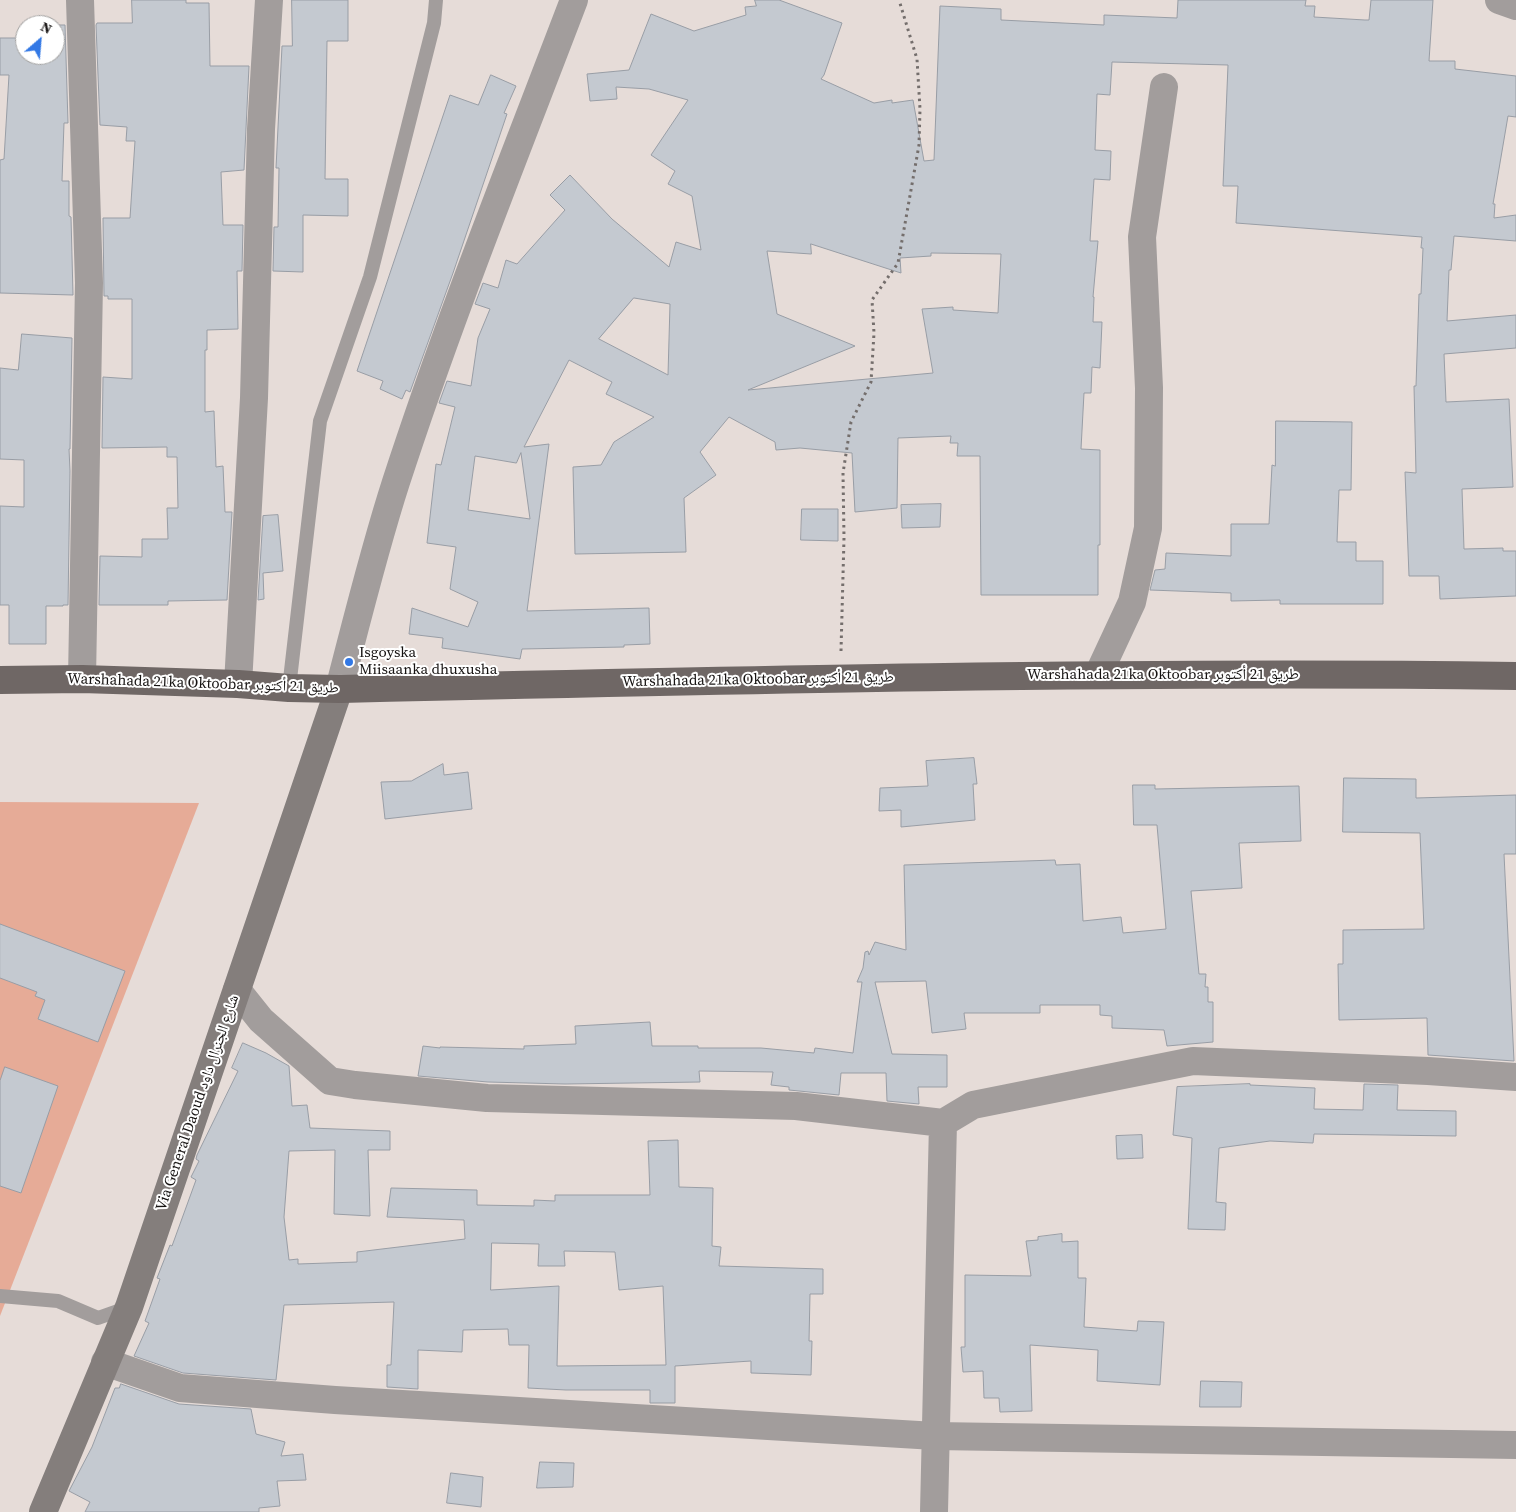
<!DOCTYPE html>
<meta charset="utf-8">
<style>
body{margin:0}
#map{position:relative;width:1516px;height:1512px;overflow:hidden;background:#e6dcd8;font-family:"Source Serif 4",serif}
canvas{display:block}
.north{position:absolute;left:15px;top:15px;width:50px;height:50px;box-sizing:border-box;background:#fff;border:1px solid #a2a1a0;border-radius:50%;rotate:27deg;font-size:14px;font-weight:700;line-height:20px;text-align:center;color:#161312}
.north::after{content:'';display:block;margin:auto;width:18px;height:22px;background:#3278e5;clip-path:polygon(50% 0,100% 100%,50% 72%,0 100%)}
</style>
<div id="map">
<canvas width="1516" height="1512"></canvas>
<div class="north">N</div>
</div>
<script>
const ctx = document.querySelector('canvas').getContext('2d');
ctx.lineJoin = 'round';
function paint(path, color) { ctx.fillStyle = color; ctx.fill(path, 'evenodd'); }
function strokePath(path, color, width, dash) { ctx.strokeStyle = color; ctx.lineWidth = width; ctx.lineCap = dash ? 'butt' : 'round'; ctx.setLineDash(dash || []); ctx.stroke(path); }
function drawText(font, color, halo, rows, align = 'center') {
  ctx.font = font + ' "Source Serif 4","Noto Naskh Arabic",serif'; ctx.lineWidth = 4; ctx.setLineDash([]); ctx.textBaseline = 'middle'; ctx.strokeStyle = halo; ctx.fillStyle = color; for (const [text, x, y, turn = 0] of rows) {
    ctx.save(); ctx.translate(x, y); ctx.rotate((+turn || 0) * Math.PI / 180); ctx.textAlign = isNaN(turn) ? turn : align; if (halo) ctx.strokeText(text, 0, 0); ctx.fillText(text, 0, 0); ctx.restore();
  }
}
paint(new Path2D(`
 M0,802L199,803L0,1316Z`), '#e6ab97');
const building = new Path2D(`
 M132,0H186V3H209L210,66H249L244,170L221,172L223,225H243L242,271H237L238,329L207,330V350H205V412L214,411L216,467L223,466L225,512H232L227,600L168,601V605H99L100,556L142,557V539H168L167,508H178L177,457H167V447L102,448L103,377L132,379V299H108V296H104L103,218H130L135,141H126L127,127L100,125L96,25L97,23H132Z
 M292,0H348V41H327L325,179H348V216L303,215V272L273,271L274,227H278L279,168H276L282,46H292Z
 M755,0H779L842,23L824,75L821,79L874,103L892,100V103L913,100L924,161L934,160L940,6L1001,9V20L1104,25V15L1177,18L1178,0H1306L1305,6H1315L1314,17L1365,20H1369L1371,0H1433L1429,61H1455V69L1516,76V117L1508,116L1493,204H1495L1494,218L1516,215V241L1454,236L1451,270H1449L1447,321L1516,315V348L1444,354L1446,402L1509,399L1513,487L1462,489L1464,549L1503,548V551H1516V596L1440,599L1439,576H1409L1405,472L1416,473L1414,386H1416L1419,294H1421L1423,248H1421L1422,237L1236,223L1238,186H1223L1228,65L1112,62L1110,95L1097,94L1095,150L1111,151L1110,180L1094,179L1090,241H1098L1093,297H1094L1093,322H1102L1100,368L1092,367L1091,393H1084L1081,449L1100,450V545H1098V595H981L980,456H957L958,443H950L951,436L898,438L897,508L855,512L852,453L800,448L776,450L775,442L729,417L700,452L716,475L684,498L686,552L575,554L573,467L601,465L614,442L654,417L606,394L612,382L569,360L524,447L549,444L527,611L649,608L650,644L624,645V647L522,649L520,659L442,648L443,638L409,634L412,608L468,627L478,602L450,589L456,547L427,543L436,464L441,465L455,407L439,403L447,381L471,386L478,338L490,309L475,304L483,283L498,288L506,260L517,264L565,210L550,195L570,175L612,219L669,267L676,242L701,250L692,196L668,184L675,171L651,155L688,100L649,89L616,87L617,99L590,101L587,74L629,70L651,14L694,31L746,15L745,7L756,6ZM811,244L901,273L900,258L931,256V253L1001,254L998,313L953,310V307L922,309L933,373L748,390L855,346L777,314L767,251L811,254ZM634,298L670,304L668,375L599,339ZM521,453L530,519L468,510L475,456L516,463Z
 M43,25H65L68,123H64L62,181H69V216L71,217L73,295L0,293V160L4,159L9,75H0V38H25V55H55V25Z
 M491,75L516,86L504,113L507,114L453,273L410,392L406,390L402,399L380,389L383,381L357,371L450,95L478,105Z
 M22,334L72,338L70,449H69L70,471L68,605H63V606H46V644H9V605H0V506L24,507V460L0,459V368L18,370Z
 M1276,421L1352,422L1351,490H1339L1337,542H1356V561H1383V604H1280V600L1231,601V593L1150,590L1155,570L1165,569L1166,553L1231,556V524H1269L1272,465L1275,466Z
 M941,504L940,527L902,528L901,505Z
 M802,509H838V541L801,540Z
 M278,515L283,571L263,573L264,599L258,600L263,516Z
 M974,758L977,784H973L975,820L901,827V810L879,811L880,788L928,786L926,761Z
 M443,764L444,775L468,772L472,809L385,819L381,782L411,781Z
 M1344,778L1416,779V798L1516,795V854H1504L1514,1061L1428,1055L1427,1018L1339,1020L1338,964H1343V930L1424,929L1420,833L1343,832Z
 M1133,785H1155V789L1299,786L1301,841L1239,843L1242,888L1191,891L1199,974H1206L1205,987H1208V1002H1213V1042L1167,1046L1164,1030L1112,1028V1016L1100,1015V1005H1040V1013H964L966,1029L932,1033L926,981L875,982L892,1054L947,1055V1087H918L919,1104L887,1101L886,1073H841L839,1095L789,1090V1087L771,1085L773,1072L699,1071L700,1082L565,1084L488,1082L418,1076L423,1046L440,1048V1047L524,1049V1046L576,1044L575,1026L650,1022L652,1046H698V1048H761L814,1053L815,1048L853,1053L862,982H857L863,968L865,952L868,951L869,955L875,942L906,950L904,865L1055,860L1056,865L1080,864L1083,921L1121,917L1123,933L1166,929L1157,825H1134Z
 M0,924L125,971L98,1042L38,1019L45,1000L35,996L37,992L0,978Z
 M243,1043L266,1053L289,1066L292,1106L307,1105L310,1128L390,1131V1150H368L370,1216L334,1214L335,1150L289,1151L284,1217L289,1260L298,1259V1264L357,1262V1252L465,1239L464,1220L387,1217L391,1188L477,1190V1205L534,1206V1200L555,1201V1195H650L648,1141L678,1140L679,1187L713,1188L712,1246L721,1247L719,1266L823,1269V1294H810L809,1341H812L811,1375L751,1373V1361L675,1366V1403H650V1390H566L528,1388L529,1345H509L508,1329L463,1330L462,1352L418,1350V1389L387,1387V1365H391L394,1302L284,1305L276,1380L183,1373L134,1356L149,1323L145,1321L160,1279L157,1278L170,1245L172,1246L196,1180L191,1177L199,1161L196,1159L197,1155L238,1071L232,1068ZM492,1243L539,1244L538,1266H565L564,1251L615,1252L619,1290L663,1286L666,1365L557,1366L559,1286L491,1290Z
 M5,1067L58,1086L21,1193L0,1186V1081Z
 M1250,1084V1085L1315,1088L1314,1109L1363,1110L1364,1084L1398,1085L1397,1110L1456,1111V1136L1314,1134L1313,1143L1270,1141L1219,1148L1216,1202L1226,1203L1225,1230L1188,1229L1192,1138L1173,1135L1177,1087Z
 M1142,1135L1143,1158L1117,1159L1116,1136Z
 M1062,1234V1242L1078,1241V1278H1086L1084,1327L1137,1331L1138,1321L1164,1322L1160,1385L1097,1381L1098,1350L1030,1345L1032,1411L1000,1412L999,1398H984L983,1371L963,1372L961,1347H965V1275L1031,1276L1026,1241L1038,1240V1237Z
 M1201,1381L1242,1382L1241,1407H1200Z
 M121,1384L179,1404L251,1409L256,1434L285,1442L281,1456L303,1454L306,1480L277,1481L280,1506L259,1508V1512H85L90,1502L69,1491L92,1447L115,1388H119Z
 M540,1462L574,1463L573,1487L537,1488Z
 M451,1473L483,1477L481,1507L447,1503Z`);
paint(building, '#c4c9d0');
strokePath(building, '#989da5', 1);
strokePath(new Path2D(`
 M841,651L844,538L843,473L851,422L871,382L874,333L872,300L898,263L919,145L920,109L917,59L899,0`), '#746e6c', 3, [2.5, 4]);
strokePath(new Path2D(`
 M289,688L320,421L370,277L434,23L436,0
 M0,1296L58,1301L98,1318L129,1307`), '#a29d9c', 14);
strokePath(new Path2D(`
 M80,0L89,283L82,679
 M1499,0L1516,6
 M1098,675L1132,602L1148,528L1149,388L1142,237L1164,87
 M238,684L254,398L261,129L269,0
 M339,689C357,620 374,550 396,482C449,319 513,160 574,0
 M237,990L261,1020L330,1081L355,1085L487,1098L796,1106L943,1123L973,1105L1193,1061L1428,1071L1516,1077
 M105,1362L180,1388L335,1400L935,1436L1516,1445
 M934,1512L943,1123`), '#a29d9c', 28);
strokePath(new Path2D(`
 M43,1512L129,1307L339,689`), '#847e7c', 28);
strokePath(new Path2D(`
 M0,680L82,679L238,684L289,688L339,689C732,680 1124,671 1516,676`), '#6f6765', 28);
for (const [x, y, r, color] of [
 [349,662,5,"#3278e5"]
]) { const dot = new Path2D(); dot.arc(x, y, r, 0, 2 * Math.PI); ctx.fillStyle = color; ctx.fill(dot); strokePath(dot, '#fff', 2); }
drawText('15px', '#161312', '#fff', [
 ["Isgoyska",359,653],
 ["Miisaanka dhuxusha",359,670]
], 'left');
drawText('15px', '#161312', '#fff', [
 ["Warshahada 21ka Oktoobar طريق 21 أكتوبر",1163,675],
 ["Warshahada 21ka Oktoobar طريق 21 أكتوبر",758,680,-1],
 ["Warshahada 21ka Oktoobar طريق 21 أكتوبر",203,684,2],
 ["Via General Daoud شارع الجنرال داود",198,1103,-71]
]);
</script>
